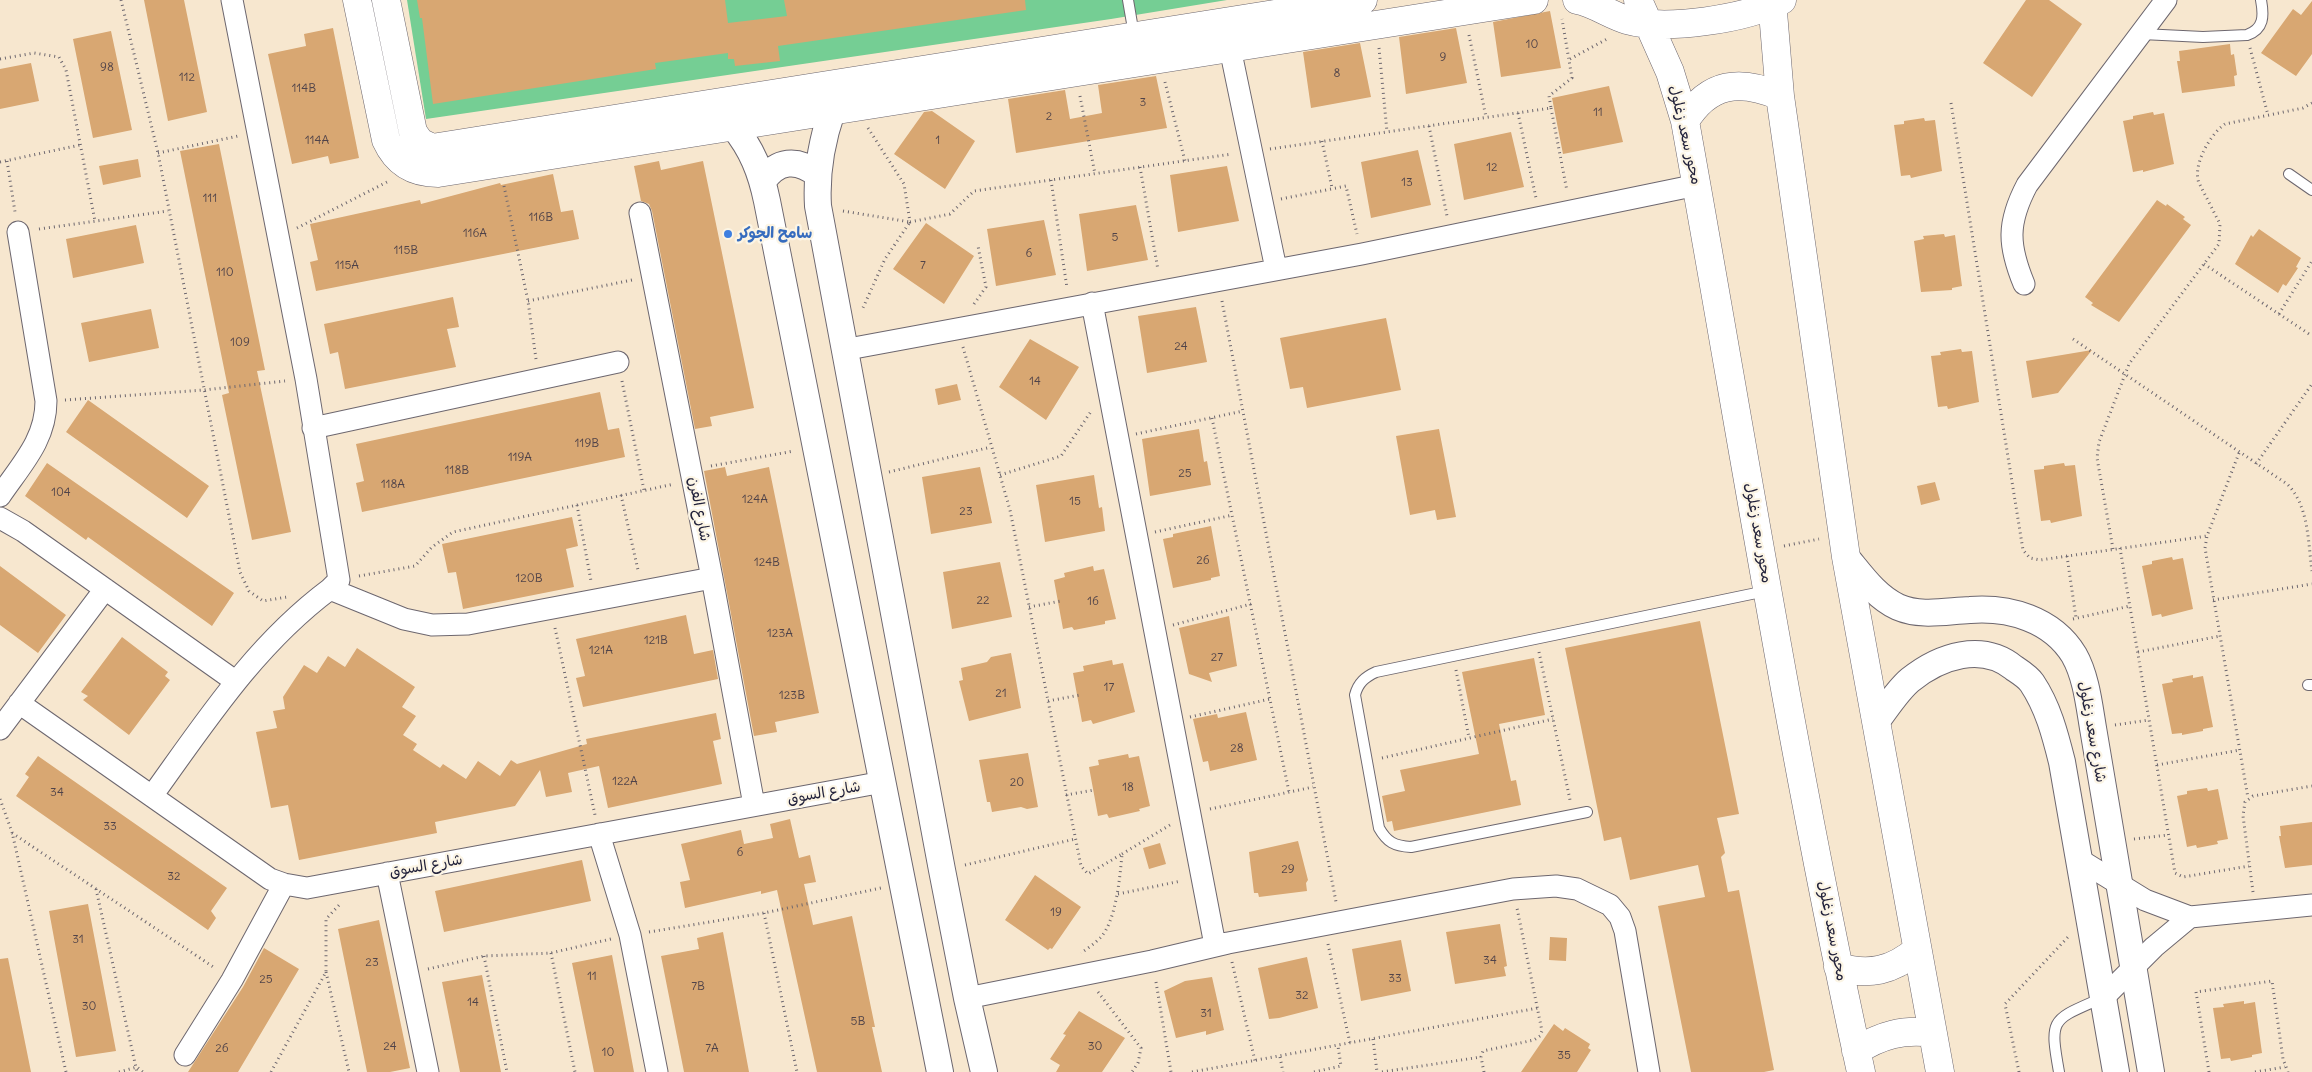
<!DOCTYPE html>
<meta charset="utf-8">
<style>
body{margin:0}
canvas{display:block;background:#f7e7cf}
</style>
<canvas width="2312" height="1072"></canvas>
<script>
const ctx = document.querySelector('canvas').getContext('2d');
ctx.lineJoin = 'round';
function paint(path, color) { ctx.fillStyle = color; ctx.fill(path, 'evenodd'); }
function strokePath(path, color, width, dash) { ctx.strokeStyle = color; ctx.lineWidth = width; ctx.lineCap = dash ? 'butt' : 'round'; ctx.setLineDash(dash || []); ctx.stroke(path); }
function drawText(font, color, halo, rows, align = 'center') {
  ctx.font = font + ' Delius,"Playpen Sans Arabic",sans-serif'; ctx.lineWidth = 4.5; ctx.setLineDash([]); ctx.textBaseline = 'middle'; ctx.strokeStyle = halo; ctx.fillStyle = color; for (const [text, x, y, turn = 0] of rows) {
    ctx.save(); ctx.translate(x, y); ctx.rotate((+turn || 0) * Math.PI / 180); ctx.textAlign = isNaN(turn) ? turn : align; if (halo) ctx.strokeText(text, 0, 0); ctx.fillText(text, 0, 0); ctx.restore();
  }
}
paint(new Path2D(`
 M407,0H1227L1111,19L426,119Z`), '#75ce94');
paint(new Path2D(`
 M144,0H184L207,112L168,121Z
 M417,0H725L728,23L787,16L784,0H1025L1026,10L778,46L780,61L735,66L734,59H728V53L655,63L656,69L433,104L422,18H420Z
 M2026,0H2049L2082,24L2032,97L1983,63Z
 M2312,1V54L2296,76L2261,53L2293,9L2301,15Z
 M1550,11L1561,68L1501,77L1493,22Z
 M333,28L359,158L330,164L328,156L292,164L268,54L306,46L304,34Z
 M1456,28L1467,83L1406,94L1399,37Z
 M111,31L132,130L93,138L73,39Z
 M1360,43L1371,97L1311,108L1303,52Z
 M2230,44L2231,55L2234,54L2237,75L2234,76L2235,86L2182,93L2177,61H2180L2179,51Z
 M31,63L39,101L0,109V69Z
 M1156,76L1167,128L1016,153L1008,99L1065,90L1070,119L1102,113L1098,85Z
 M1609,86L1623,142L1563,154L1552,98Z
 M932,111L975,141L945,189L894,154L924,112Z
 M2153,112L2154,115L2164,113L2174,164L2143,172V170L2133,172L2123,121L2133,119V116Z
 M1924,118L1925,121L1935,120L1942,171L1911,178L1910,175L1901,176L1894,125L1904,124V121Z
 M1511,132L1524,187L1464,200L1454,144Z
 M219,144L265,370L257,371L291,532L252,540L222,395L229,393L180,151Z
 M1418,150L1431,205L1371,218L1361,162Z
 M138,159L141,177L103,185L99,166Z
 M659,161L661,170L703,161L754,408L710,417L712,426L695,429L652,211L649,204L641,201L634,166Z
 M1227,166L1239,221L1178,232L1170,175Z
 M553,174L561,212L573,210L579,239L316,291L310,262L318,260L310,224L420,200L421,204L500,183L501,185Z
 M2157,200L2166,206L2167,204L2185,217L2183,219L2191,225L2119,322L2091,305L2093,303L2085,297Z
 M1136,205L1148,260L1087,271L1079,214Z
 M1044,220L1056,275L996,286L987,229Z
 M926,223L974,256L944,304L893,269Z
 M136,225L144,263L73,278L66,239Z
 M2259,229L2301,258L2296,267L2298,268L2286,286L2283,284L2278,293L2235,264L2251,235L2253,237Z
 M1944,234L1945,237L1955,235L1962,286L1952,288V290L1921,292L1914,241L1924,239L1923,236Z
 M453,297L459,327L447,329L456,367L345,389L338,352L330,354L324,324Z
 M1196,307L1207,362L1147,373L1138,316Z
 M151,309L159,348L89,362L81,323Z
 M1386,318L1401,390L1307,408L1303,387L1290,389L1280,338Z
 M1030,339L1079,367L1046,420L999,387Z
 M1961,349L1962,352L1972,351L1979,402L1948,409L1947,406L1938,407L1931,356L1941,355L1940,352Z
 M2092,350L2058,393L2032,398L2026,361Z
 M957,384L961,400L938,405L935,389Z
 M600,392L608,430L619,428L625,457L362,512L356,483L364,481L356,444Z
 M88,400L209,486L187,518L66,432Z
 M1199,429L1204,462L1207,461L1211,485L1150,496L1142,439Z
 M1439,429L1456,517L1437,520L1435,510L1410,515L1396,436Z
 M47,463L234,593L212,626L88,537L86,540L25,496Z
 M2064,463L2065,466L2075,465L2082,516L2051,523L2050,520L2041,521L2034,470L2044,469V466Z
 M725,467L727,476L769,467L819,713L775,722L777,732L754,736L704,471Z
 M980,467L992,523L931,534L922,477Z
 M1094,475L1099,508L1102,507L1105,531L1045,542L1036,485Z
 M1935,482L1940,500L1921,505L1917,486Z
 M572,517L578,546L566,549L574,587L463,609L456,572L448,573L442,544Z
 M1211,526L1220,576L1211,578V580L1173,588L1163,539L1173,537V534Z
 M2172,557L2173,560L2183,558L2193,609L2162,617L2161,614L2152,616L2142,566L2152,564V561Z
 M1000,562L1012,617L952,629L943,572Z
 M0,566L66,615L38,653L0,625Z
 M1093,566L1094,571L1104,569L1116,619L1105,621V624L1074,630L1072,627L1063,629L1054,580L1065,577L1064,573Z
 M686,615L694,654L713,650L718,679L583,707L576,678L585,676L576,639Z
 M1229,616L1237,666L1209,673L1212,682L1189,674L1179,628Z
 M1700,621L1739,814L1717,818L1725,853L1721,857L1728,892L1739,890L1774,1070L1764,1072H1691L1658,906L1705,897L1698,865L1630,880L1621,837L1604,841L1565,648Z
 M122,637L168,672L165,676L170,680L129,735L83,700L88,696L81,692Z
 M357,648L415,687L402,707L416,716L403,735L417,744L413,750L440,768L443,764L466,779L478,761L500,776L511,760L517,764L587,744L586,739L716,713L721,739L713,741L722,784L608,808L599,766L568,773L572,792L546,797L540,770L515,806L435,822L437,833L299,860L288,805L271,808L256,732L277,728L273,711L285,709L283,697L304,665L317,673L328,656L345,667Z
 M1011,653L1021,708L969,721L959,681L963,680L961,668L987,662L991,657Z
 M1534,658L1545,715L1499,724L1511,781L1516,780L1521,805L1394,831L1392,821L1387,822L1382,796L1405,791L1400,770L1479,754L1462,672Z
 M1112,660L1113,665L1123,663L1135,712L1093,724L1091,720L1082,722L1073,673L1084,671L1083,666Z
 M2193,675V678L2203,676L2213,727L2203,729V731L2182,735V733L2172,734L2162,684L2173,682L2172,679Z
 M1246,712L1257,760L1210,771L1208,761L1203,762L1193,719L1217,714L1218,718Z
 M1028,753L1038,807L1027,809L1021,807L992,812L990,802H987L979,760Z
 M1128,754L1129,758L1139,756L1150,806L1139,809L1140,811L1109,818L1107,814L1098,816L1089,767L1099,765L1098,760Z
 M38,756L227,888L211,911L216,918L208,930L16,796L29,777L25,774Z
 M2207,788L2208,791L2218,789L2228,839L2217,841L2218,844L2197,848L2196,845L2187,847L2177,796L2187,794V791Z
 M790,819L799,858L810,855L816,882L804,884L813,925L852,916L875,1027H872L882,1072H817L777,890L761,894V891L685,908L680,882L690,880L681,844L741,830L744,844L773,838L770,824Z
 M2312,822V865L2285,868L2279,836H2281L2280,826Z
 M1298,841L1308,880L1306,883L1307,891L1259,897L1258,893H1254L1249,852Z
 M1160,843L1166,864L1149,869L1143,848Z
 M582,860L591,901L444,932L435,891Z
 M1035,875L1081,907L1052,949L1050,948L1048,950L1005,920Z
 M88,904L116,1051L76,1057L49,911Z
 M379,920L410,1068L390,1072H367L338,929Z
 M1500,924L1507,966L1504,967L1506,976L1455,984L1446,932Z
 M723,932L749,1072H684L661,956L699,949L697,938Z
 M1550,937L1567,938L1566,961L1549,960Z
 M1401,940L1411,991L1361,1001L1352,949Z
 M264,948L299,969L238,1072H188L243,987Z
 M612,955L624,1018L634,1072H594L572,963Z
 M1307,957L1318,1008L1279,1018L1269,1019L1258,968Z
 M8,958L31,1072H0V959Z
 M482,975L501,1072H460L442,982Z
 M1212,977L1224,1030L1206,1035V1031L1176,1038L1164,991L1185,981Z
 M2244,1001V1004L2255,1002L2262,1053L2252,1055V1057L2231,1061L2230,1058L2221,1059L2213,1008L2224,1007L2223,1004Z
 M1079,1011L1125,1038L1102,1072H1056L1060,1065L1050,1059L1066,1035L1063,1034Z
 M1554,1024L1563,1031L1565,1028L1590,1044L1588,1048L1591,1050L1577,1072H1521Z`), '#d8a772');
const service = new Path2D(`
 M1128,0L1134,35
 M2142,34L2203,37L2247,35C2264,29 2264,16 2261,0
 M2289,174L2312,190
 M2308,685H2312
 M1587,812L1411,847C1394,846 1387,842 1379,828L1355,695C1358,683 1365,677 1376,672L1766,591
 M2059,1072C2049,1017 2052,1020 2102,998`);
const minor = new Path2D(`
 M232,0L306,379L339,580L330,589
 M1230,48L1276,269
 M640,213L712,578L754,805
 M2024,284C2008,245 2007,223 2027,185L2166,0
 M1092,303L1215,945
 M843,350L1362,254L1697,185
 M313,428L618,362
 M0,496C21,465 46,440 46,401L18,232
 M0,518L23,531L235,681
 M19,703L270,879L284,884L307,888L883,782
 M0,729L105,589
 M152,796C206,721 255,645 330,589L404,619L432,625L468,624L712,578
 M599,834L630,935L657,1072
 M2080,860L2145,900L2190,917L2312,905
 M387,873L428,1072
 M967,998L1152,961L1228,943L1513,889L1556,886L1577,889L1610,905L1620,917L1625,931L1649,1072
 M2103,998L2154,947L2190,917
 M185,1055L232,980L284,884`);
const tertiary = new Path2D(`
 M832,111C821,143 816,172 818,206L942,870L967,998L984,1072
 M733,126C752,149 761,172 767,201L940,1072
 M763,181C777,160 797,158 817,174
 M1846,557C1861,575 1876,597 1898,607C1921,617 1946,611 1970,610C2009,607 2052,619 2074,655C2086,676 2089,704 2093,728L2151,1072
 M1876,722C1886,709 1897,691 1910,680C1940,656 1982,642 2014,668C2020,672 2028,677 2032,683C2048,707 2055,734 2062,762L2116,1072`);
const secondary = new Path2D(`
 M357,0L386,140C396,162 413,173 438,173L1534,0
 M386,0L413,132L420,142L432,148L1363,0
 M1577,0C1594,3 1610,15 1627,20C1666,31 1746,19 1782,0
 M1638,0L1670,72L1685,121C1742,438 1792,757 1861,1072
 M1772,0L1780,96L1846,557L1940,1072
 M1685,121C1709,82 1740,79 1780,96
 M1838,967C1869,976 1892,971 1917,950
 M1856,1051C1881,1035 1903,1029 1933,1033`);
strokePath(service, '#6d676f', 12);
strokePath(minor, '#6d676f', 23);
strokePath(tertiary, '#6d676f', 28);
strokePath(secondary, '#6d676f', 29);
strokePath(new Path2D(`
 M121,0L158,153L240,572L249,591L263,601L287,597
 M1469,35L1486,117
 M1379,48L1387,132
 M2250,48L2268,115
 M0,59L34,53L59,57L66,70L95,221
 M1570,59L1609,38
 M1165,82L1185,161
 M1080,96L1095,174
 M1951,103L2023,550L2030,558L2040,560L2207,536
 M1551,108L1567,191
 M1518,113L1536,198
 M1429,126L1447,216
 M868,128L904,184L910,222L950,214L974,191L1232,154
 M1322,141L1332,188
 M1270,149L1551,108L1549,96L1572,78L1562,19
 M158,153L238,136
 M7,161L15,212
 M0,162L80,145
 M1140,167L1158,270
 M1051,180L1067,288
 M504,186L528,301L536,359
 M1281,199L1346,186L1357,234
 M843,211L910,222L885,259L862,310
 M297,228L389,181
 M39,229L168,211
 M2204,264L2312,336
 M528,301L632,280
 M1222,301L1336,902
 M974,304L986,287L978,246
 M2279,314L2312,261
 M2073,339L2287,484C2309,505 2308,543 2312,571
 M963,347L1010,510L1081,866L1088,874L1122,854C1120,877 1116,922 1100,938C1094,944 1087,949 1081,953
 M622,381L644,490
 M65,400L204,390L285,381
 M1212,418L1289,792
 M1136,434L1243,411
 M2239,453L2207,536L2205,548L2248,798
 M2256,464L2312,384
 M711,466L794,451
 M889,472L991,447
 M1000,475L1061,456L1092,410
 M621,495L638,570
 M577,505L591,581
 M1155,532L1233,515
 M1784,546L1819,539
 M2120,548L2175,873L2183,877L2249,866
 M2113,549L2097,458L2099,442L2129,364L2219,244L2220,224L2199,183C2192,166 2210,134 2225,124L2303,108L2312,103
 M2067,556L2076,618
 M359,576L415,566L432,547L453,532L674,484
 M2213,600L2312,584
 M1029,607L1061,601
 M2073,619L2130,606
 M1173,625L1251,604
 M555,628L595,815
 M1539,652L1570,800
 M2138,652L2220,636
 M1456,670L1469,738
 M1048,701L1080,695
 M1190,717L1270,699
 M2115,725L2149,720
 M1382,758L1553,719
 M2157,765L2240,750
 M1066,795L1094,790
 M0,799L12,832L66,1072
 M1210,809L1313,787
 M12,833L215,968
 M2134,839L2168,835
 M1122,854L1170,825
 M965,865L1075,839
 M96,889L137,1072
 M2253,892L2243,816L2245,802L2253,796L2312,786
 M1118,894L1181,881
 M764,913L797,1072
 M649,932L764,913L881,888
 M1328,944L1350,1043
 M551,953L575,1072
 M484,956L507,1072
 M1232,962L1255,1061
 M428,969L484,956L551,953L611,939
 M326,972L349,1072
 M1156,982L1171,1072
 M1098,992L1141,1048L1138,1063L1132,1072
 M1373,1039L1377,1072
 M1280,1057L1283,1072
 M119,1072L137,1067L143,1072
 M271,1072L326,972V919L341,903
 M1192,1072L1538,1008
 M1314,1072L1341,1066L1338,1046
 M1382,1072L1481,1057
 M1484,1072L1481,1057L1483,1051L1534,1040L1540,1036L1542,1031L1517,908
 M2019,1072L2005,1004L2068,937
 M2209,1072L2196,992L2272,981L2283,1059L2288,1072
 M2255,1072L2285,1067`), '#6d676f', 3, [1, 4]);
strokePath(service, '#fff', 10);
strokePath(minor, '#fff', 21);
strokePath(tertiary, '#fff', 26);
strokePath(secondary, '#fff', 28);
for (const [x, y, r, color] of [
 [728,234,5,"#3f7fe0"]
]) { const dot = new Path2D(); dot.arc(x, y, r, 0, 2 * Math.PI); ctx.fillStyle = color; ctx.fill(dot); strokePath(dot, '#fcf5e5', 2); }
drawText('12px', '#504349', null, [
 ["10",1532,45],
 ["9",1443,58],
 ["98",107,68],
 ["8",1337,74],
 ["112",187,78],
 ["114B",304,89],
 ["3",1143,103],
 ["11",1598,113],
 ["2",1049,117],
 ["114A",317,141],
 ["1",938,141],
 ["12",1492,168],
 ["13",1407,183],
 ["111",210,199],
 ["116B",541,218],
 ["116A",475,234],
 ["5",1115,238],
 ["115B",406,251],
 ["6",1029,254],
 ["115A",347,266],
 ["7",923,266],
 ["110",225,273],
 ["109",240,343],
 ["24",1181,347],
 ["14",1035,382],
 ["119B",587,444],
 ["119A",520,458],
 ["118B",457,471],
 ["25",1185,474],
 ["118A",393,485],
 ["104",61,493],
 ["124A",755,500],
 ["15",1075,502],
 ["23",966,512],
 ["26",1203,561],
 ["124B",767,563],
 ["120B",529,579],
 ["22",983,601],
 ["16",1093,602],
 ["123A",780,634],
 ["121B",656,641],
 ["121A",601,651],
 ["27",1217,658],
 ["17",1109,688],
 ["21",1001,694],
 ["123B",792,696],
 ["28",1237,749],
 ["122A",625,782],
 ["20",1017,783],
 ["18",1128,788],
 ["34",57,793],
 ["33",110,827],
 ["6",740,853],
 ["29",1288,870],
 ["32",174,877],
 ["19",1056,913],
 ["31",78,940],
 ["34",1490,961],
 ["23",372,963],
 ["11",592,977],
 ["33",1395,979],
 ["25",266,980],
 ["7B",698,987],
 ["32",1302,996],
 ["14",473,1003],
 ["30",89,1007],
 ["31",1206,1014],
 ["5B",858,1022],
 ["24",390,1047],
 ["30",1095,1047],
 ["26",222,1049],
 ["7A",712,1049],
 ["10",608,1053],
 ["35",1564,1056]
]);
drawText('15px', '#22223b', '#fcf5e5', [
 ["محور سعد زغلول",1685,135,77],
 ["شارع الفرن",699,509,79],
 ["محور سعد زغلول",1758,533,80],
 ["شارع سعد زغلول",2092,732,80],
 ["شارع السوق",824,793,-10],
 ["شارع السوق",426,866,-10],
 ["محور سعد زغلول",1832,931,79]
]);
drawText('bold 15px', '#366cbe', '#fcf5e5', [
 ["سامح الجوكر",738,234]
], 'left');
</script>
